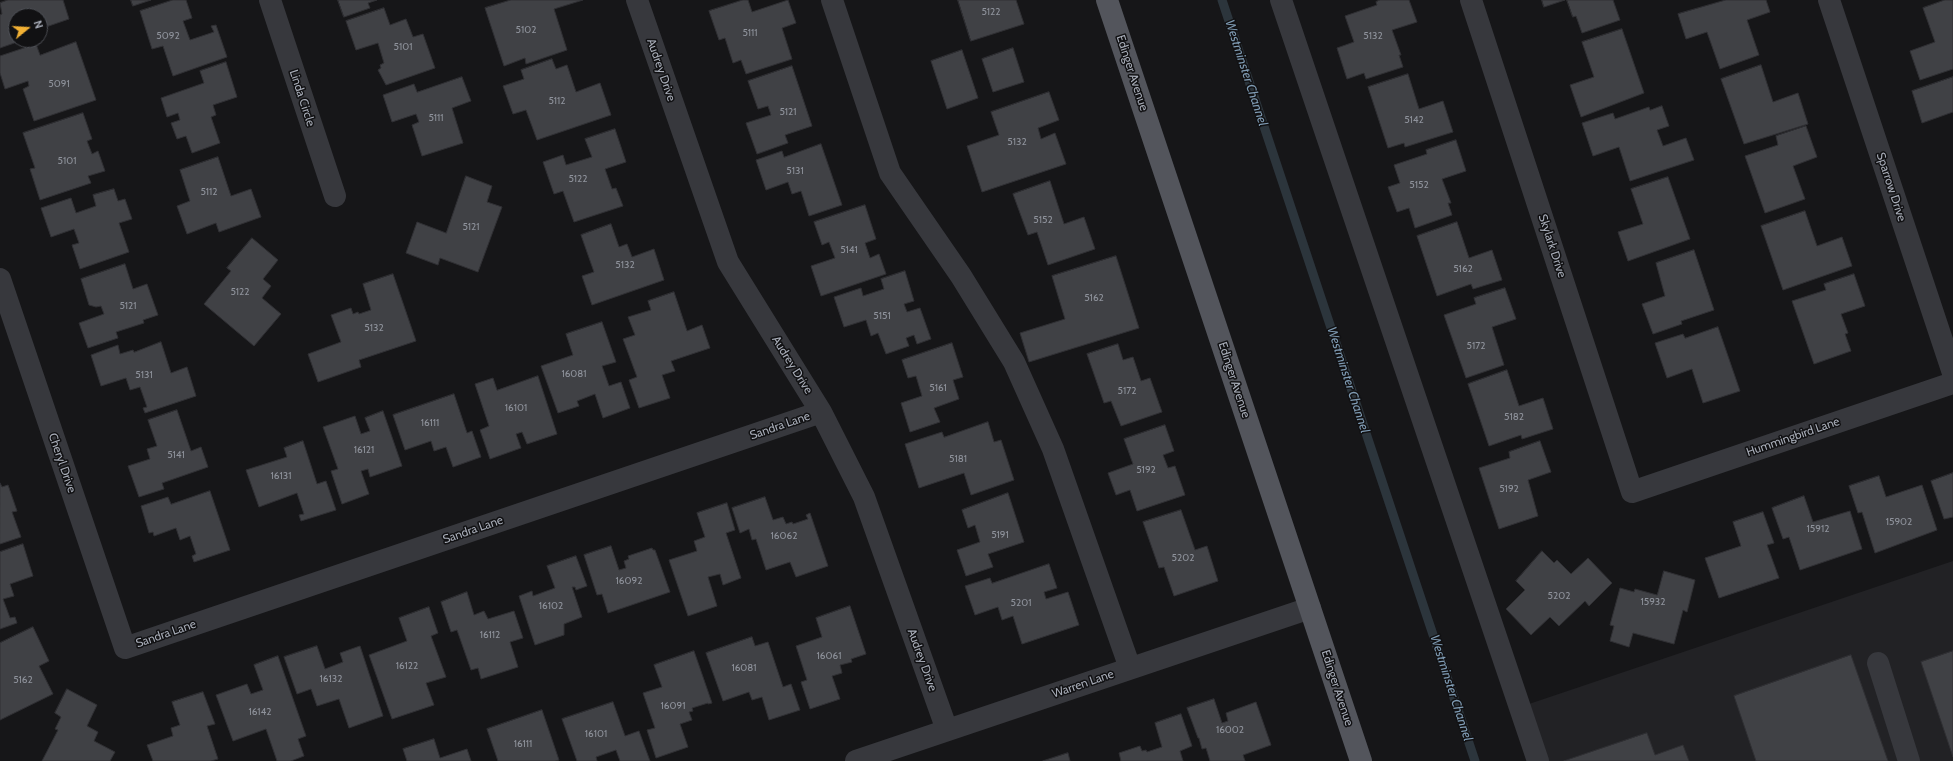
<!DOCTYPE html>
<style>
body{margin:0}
#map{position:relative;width:1953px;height:761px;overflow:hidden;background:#161618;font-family:Cabin,sans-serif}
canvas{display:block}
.north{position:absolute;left:8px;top:8px;width:40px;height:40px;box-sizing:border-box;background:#111113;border:1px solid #4d4f55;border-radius:50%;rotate:72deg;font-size:11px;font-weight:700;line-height:16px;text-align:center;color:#a8adb8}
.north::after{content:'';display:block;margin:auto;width:14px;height:18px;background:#f2b134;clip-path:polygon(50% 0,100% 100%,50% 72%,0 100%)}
</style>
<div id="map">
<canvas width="1953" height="761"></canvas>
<div class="north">N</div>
</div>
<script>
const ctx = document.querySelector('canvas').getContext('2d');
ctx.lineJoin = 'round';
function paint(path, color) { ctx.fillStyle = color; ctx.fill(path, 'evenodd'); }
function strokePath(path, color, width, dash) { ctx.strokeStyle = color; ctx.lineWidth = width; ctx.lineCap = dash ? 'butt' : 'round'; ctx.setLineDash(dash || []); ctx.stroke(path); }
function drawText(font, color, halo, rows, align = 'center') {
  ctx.font = font + ' Cabin,sans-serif'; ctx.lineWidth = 3; ctx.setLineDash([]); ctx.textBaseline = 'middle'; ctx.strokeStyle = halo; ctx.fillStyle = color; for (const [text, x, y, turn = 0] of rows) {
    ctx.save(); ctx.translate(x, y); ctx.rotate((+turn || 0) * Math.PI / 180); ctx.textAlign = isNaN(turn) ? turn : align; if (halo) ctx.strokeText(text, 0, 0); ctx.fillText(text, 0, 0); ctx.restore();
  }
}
paint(new Path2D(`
 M1953,561V761H1548L1529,704Z`), '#222225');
strokePath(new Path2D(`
 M1222,0L1475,761`), '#2c353c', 9);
const building = new Path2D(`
 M8,0H63L69,19L40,29V16H16V40H23L0,48V15L2,14L0,3Z
 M131,0H151L133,6Z
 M173,0H186L192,18L183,21L190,40L214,32L211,26L216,25L227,57L173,76L163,46L152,49L140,11Z
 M338,0H377L368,3L370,8L344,17Z
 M511,0H583L554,9L567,50L526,64L525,58L504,66L485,8Z
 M743,0H748L752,12L788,0L796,23L782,28L792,59L746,74L741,60L733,63L725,38L719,40L709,11Z
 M958,0H1016L1024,24L971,41Z
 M1380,0H1409L1417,22L1392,30L1401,55H1399L1403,67L1366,79L1364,73L1347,79L1337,48L1354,42L1345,16L1377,5L1376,2Z
 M1542,0H1565L1544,7Z
 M1567,0H1613L1620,20L1582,33L1576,16L1573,17Z
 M1726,0H1766L1770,12L1747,20L1759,55L1720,69L1707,32L1686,39L1678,14Z
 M1945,0H1953V69L1920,80L1910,51L1935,42L1923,8Z
 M384,8L390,25L406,19L413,37L423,34L435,68L386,85L378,70L381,68L380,65L384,63L378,43L356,50L346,21Z
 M1622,29L1644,93L1581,117L1570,85L1594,77L1582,42Z
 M76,42L96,100L34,121L23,89L29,86L28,81L5,89L0,73V56L36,44L40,55Z
 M1013,48L1024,82L993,92L982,59Z
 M962,50L978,98L947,109L931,61Z
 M552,59L556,69L567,65L576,92L600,83L611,115L537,140L526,110L513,114L503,86L524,79L521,70Z
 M226,62L237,97L213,105L216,115L211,117L220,143L192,153L186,136L177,139L171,123L180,120L178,113L167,117L161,98L204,83L200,71Z
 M1761,65L1773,102L1798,93L1808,124L1744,144L1721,79Z
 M792,66L812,126L785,135L788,143L757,154L746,123L771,115L768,106L758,109L748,81Z
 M1408,74L1419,109L1443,101L1453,132L1405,147L1404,143L1388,148L1368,87Z
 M462,77L471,101L452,108L463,143L422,156L412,125L419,122L416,114L392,122L383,95L414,84L417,92Z
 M1953,77V112L1922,123L1912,91Z
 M1049,92L1059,120L1038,128L1041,139L1055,133L1066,164L982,192L967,146L999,135L991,112Z
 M1662,106L1669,126L1657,130L1663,146L1686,138L1694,160L1630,181L1619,147L1593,156L1582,123L1613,113L1615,119L1649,107L1650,110Z
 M83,113L92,139L87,141L92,154L98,151L105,171L88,176L91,183L40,200L30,169L35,168L23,133Z
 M1806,126L1817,157L1793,166L1805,199L1765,213L1745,156L1778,145L1776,136Z
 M615,129L626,162L605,169L612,189L616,188L623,206L574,222L563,191L554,194L543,162L563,155L566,165L592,157L585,139Z
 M1456,140L1466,171L1442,179L1451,203H1448L1452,215L1415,228L1409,208L1397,212L1388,187L1400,183L1394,165L1427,154L1426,150Z
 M821,144L842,205L809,216L801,191L792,194L788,182L766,190L756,160L782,151L784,157Z
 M218,157L231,196L251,189L261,217L219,232L216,223L187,234L177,206L190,201L180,170Z
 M466,176L492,186L487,202L502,207L478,272L440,258L438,265L406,253L417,222L446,233Z
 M1668,177L1690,239L1628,261L1618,232L1643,224L1631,189Z
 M1050,181L1064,224L1084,217L1095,249L1048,265L1037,232L1028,235L1013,194Z
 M114,189L118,201L125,199L132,219L119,223L129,252L80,269L72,245L79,243L74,229L51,237L41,208L71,198L76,213L96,206L93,195Z
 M865,205L876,239L865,243L870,258L879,254L886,274L821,296L811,266L835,258L829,242L822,245L814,222Z
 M1805,211L1817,246L1842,237L1852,266L1783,290L1761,226Z
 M1457,222L1469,258L1492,250L1502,280L1473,289L1471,284L1437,296L1417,236Z
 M611,224L619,247L627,244L632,257L654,249L664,280L592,305L582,276L594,272L581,235Z
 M252,238L278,260L263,279L271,286L262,298L281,314L254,346L204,304L231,271L227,268Z
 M1694,250L1714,310L1681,321L1682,324L1653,334L1642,304L1665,296L1656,263Z
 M1116,256L1139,328L1029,362L1020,333L1065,319L1052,276Z
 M125,264L133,289L147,284L158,315L143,320L144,323L116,332L118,338L88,348L79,323L104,314L101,306L96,307L89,305L81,279Z
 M905,271L914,301L904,304L907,312L920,308L931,339L917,344L914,335L906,338L909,346L886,354L878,333L871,336L866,320L844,327L834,297L861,288L863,296L884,289L881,279Z
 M393,274L416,341L359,360L361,367L318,382L308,354L341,342L331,315L351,308L353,314L358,312L359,314L371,310L363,284Z
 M1854,274L1865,306L1841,314L1848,333L1845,334L1851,351L1814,364L1792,301L1826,290L1824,284Z
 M1505,288L1516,319L1492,327L1504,365L1466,378L1444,315L1476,304L1474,298Z
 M674,292L687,331L702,325L710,348L671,361L675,371L662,375L670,398L639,408L629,380L637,377L623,339L635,335L628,317L651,310L648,301Z
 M602,322L616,362L602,366L609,386L621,382L630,408L603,418L595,394L577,401L579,406L558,413L541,366L573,355L566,334Z
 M1718,327L1740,391L1703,403L1692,369L1667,378L1655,343L1683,334L1685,338Z
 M161,342L171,373L187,367L196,396L145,413L143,408L147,407L140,387L130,390L126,378L101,386L91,355L118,345L120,354L133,350L134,352Z
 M952,343L963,377L953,380L959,399L934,408L940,422L910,432L901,403L922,396L916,376L908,378L902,360Z
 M1118,344L1123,360L1133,357L1141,381L1150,378L1162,412L1121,426L1111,401L1104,403L1087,354Z
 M1507,370L1519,406L1543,398L1553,429L1522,439L1521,435L1489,446L1468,384Z
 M538,376L557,434L527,444L522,432L516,434L521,448L490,459L480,430L489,426L475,384L493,378L497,390Z
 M454,394L467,433L472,431L481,457L453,467L446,447L434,451L431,441L405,450L393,415Z
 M177,410L191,451L201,447L208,467L162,483L164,489L139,497L128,466L150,459L147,449L157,446L148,420Z
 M383,411L402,466L370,477L368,469L361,471L369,494L342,504L331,471L338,469L323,427L355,416L361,434L370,431L365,418Z
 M988,422L994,442L1001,440L1014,480L971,495L964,473L919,488L905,444L942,432L944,437Z
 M1165,425L1174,451L1163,455L1168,468L1175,466L1185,495L1137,511L1130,490L1116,495L1108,473L1133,464L1124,439Z
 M303,441L317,484L326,481L336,510L301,521L299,515L304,514L297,493L259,507L246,470L287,457L284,448Z
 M1540,441L1551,472L1528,480L1538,516L1499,529L1479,468L1510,458L1509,452Z
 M1953,473V517L1944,519L1931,481Z
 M1879,476L1886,497L1922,485L1937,530L1875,553L1862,512L1858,513L1849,486Z
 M0,483L2,487L8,485L17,511L12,512L21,537L0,544Z
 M210,491L230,550L194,562L192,556L196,554L190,536L180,540L176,528L154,536L153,532L149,533L141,506L168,497L171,504Z
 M1008,493L1024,542L988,554L993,567L966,576L957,550L980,542L975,525L968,528L962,510Z
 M1804,496L1813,522L1850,511L1862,549L1800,570L1789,537L1783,539L1772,508Z
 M765,497L773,520L783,517L786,524L792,522L793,524L808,519L806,515L810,513L828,566L796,577L790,562L766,570L756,539L752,540L749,529L740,533L732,508Z
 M727,503L735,530L726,533L741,578L723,585L720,574L708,577L717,606L688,616L669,560L697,551L694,541L705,537L697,513Z
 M1181,510L1195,550L1207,546L1218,581L1174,596L1164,567L1159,568L1143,522Z
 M1763,512L1774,543L1767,545L1779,578L1719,598L1705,558L1741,546L1733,522Z
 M23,544L33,576L10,584L14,596L3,599L10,618L15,617L17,623L0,629V552Z
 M611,546L619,570L626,568L624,561L629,559L628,556L652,548L653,550H655L670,592L608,613L602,594L597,595L584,555Z
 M1542,551L1554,563L1557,560L1571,574L1588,558L1612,583L1589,606L1585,601L1559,626L1550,617L1531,635L1506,609L1525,590L1516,581Z
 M576,556L587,586L576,590L575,587H572L582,617L564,624V635L535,645L519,596L532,591L533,596L555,588L547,566Z
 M1049,564L1057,588L1044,592L1046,599L1068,592L1079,625L1022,644L1013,616L1002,620L998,607L975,615L965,586L990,578L992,583Z
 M1664,571L1695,580L1687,612L1683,610L1674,644L1633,633L1629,647L1610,641L1614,626L1610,625L1620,588L1634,592L1635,589L1657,595Z
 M467,592L474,615L484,611L488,619L514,611L523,638L510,642L518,667L481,679L478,668L471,670L457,630L451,632L441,602Z
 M850,606L866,654L851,659L852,662L840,665L842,673L832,676L840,699L810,709L801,682L807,680L796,646L822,637L816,618Z
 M429,607L438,633L431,636L446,677L426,683L434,705L392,719L369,655L407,641L399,618Z
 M33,627L49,661L39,666L53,694L0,720V643Z
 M752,637L755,646L768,642L783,687L791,684L800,710L769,720L762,697L752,700L749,692L723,701L706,653Z
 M317,646L325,669L343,662L340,653L360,646L383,716L349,728L339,699L317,706L311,689L297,694L284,657Z
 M694,651L712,703L708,704V703L692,708L693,711L689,712L692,720L680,724L688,747L656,758L647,730L655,728L643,693L662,687L654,665Z
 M1953,651V757L1921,662Z
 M1851,655L1888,761H1756L1734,696Z
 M278,656L306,736L298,739L304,756L291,761H277L266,729L233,741L216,695L247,684L251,694L263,690L254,665Z
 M67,689L97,705L87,726L98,732L94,741L115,752L110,761H42L58,730L55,729L61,717L55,713Z
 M203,692L215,724L207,726L218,759L211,761H153L147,745L173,736L171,728L180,725L172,702Z
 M1214,699L1222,723L1228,721L1226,713L1256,702L1271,745L1243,755L1245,761H1210L1206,748L1202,749L1199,738H1198L1187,708Z
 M613,702L625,736L639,731L650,761H620L616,750L596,757L597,761H577L562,719Z
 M542,710L559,760L555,761H498L487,729Z
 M1181,714L1192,746L1180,751L1183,761H1121L1119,753L1140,746L1142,751L1146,750L1147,752L1162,747L1155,723Z
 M1647,733L1655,755L1683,745L1689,761H1564Z
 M434,739L440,758L467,749L471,761H407L403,749Z
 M1068,753L1070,761H1043Z`);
paint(building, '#404145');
strokePath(building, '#303034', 1);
strokePath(new Path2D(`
 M270,0L335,196
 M637,0L728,262L821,412L864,497L947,730
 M832,0L890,173L961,276L1014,362L1053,449L1130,668
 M1281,0L1538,761
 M1471,0L1632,492L1953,383
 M1829,0L1953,373
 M0,279L125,648L821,412
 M1878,663L1909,761
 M856,761L1310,608`), '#37383d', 22);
strokePath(new Path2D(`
 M1107,0L1361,761`), '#53555c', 22);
drawText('10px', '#8e929b', null, [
 ["5122",991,12],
 ["5102",526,30],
 ["5111",750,33],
 ["5092",168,36],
 ["5132",1373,36],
 ["5101",403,47],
 ["5091",59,84],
 ["5112",557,101],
 ["5121",788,112],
 ["5111",436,118],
 ["5142",1414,120],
 ["5132",1017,142],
 ["5101",67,161],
 ["5131",795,171],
 ["5122",578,179],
 ["5152",1419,185],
 ["5112",209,192],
 ["5152",1043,220],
 ["5121",471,227],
 ["5141",849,250],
 ["5132",625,265],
 ["5162",1463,269],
 ["5122",240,292],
 ["5162",1094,298],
 ["5121",128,306],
 ["5151",882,316],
 ["5132",374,328],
 ["5172",1476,346],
 ["16081",574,374],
 ["5131",144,375],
 ["5161",938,388],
 ["5172",1127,391],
 ["16101",516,408],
 ["5182",1514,417],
 ["16111",430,423],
 ["16121",364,450],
 ["5141",176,455],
 ["5181",958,459],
 ["5192",1146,470],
 ["16131",281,476],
 ["5192",1509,489],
 ["15902",1899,522],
 ["15912",1818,529],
 ["5191",1000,535],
 ["16062",784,536],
 ["5202",1183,558],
 ["16092",629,581],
 ["5202",1559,596],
 ["15932",1653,602],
 ["5201",1021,603],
 ["16102",551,606],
 ["16112",490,635],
 ["16061",829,656],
 ["16122",407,666],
 ["16081",744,668],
 ["16132",331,679],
 ["5162",23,680],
 ["16091",673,706],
 ["16142",260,712],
 ["16002",1230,730],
 ["16101",596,734],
 ["16111",523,744]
]);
drawText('12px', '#a8adb8', '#111113', [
 ["Audrey Drive",661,70,71],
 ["Edinger Avenue",1132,73,72],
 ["Linda Circle",302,98,72],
 ["Sparrow Drive",1891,187,72],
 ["Skylark Drive",1552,246,72],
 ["Audrey Drive",792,365,58],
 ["Edinger Avenue",1234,380,72],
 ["Sandra Lane",780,426,-19],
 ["Hummingbird Lane",1793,437,-19],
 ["Cheryl Drive",62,463,71],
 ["Sandra Lane",473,530,-19],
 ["Sandra Lane",166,634,-19],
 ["Audrey Drive",922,660,70],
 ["Warren Lane",1083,684,-19],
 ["Edinger Avenue",1337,688,72]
]);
drawText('italic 13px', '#7f9bb3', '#111113', [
 ["Westminster Channel",1246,73,72],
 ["Westminster Channel",1348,380,72],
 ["Westminster Channel",1451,688,72]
]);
</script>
